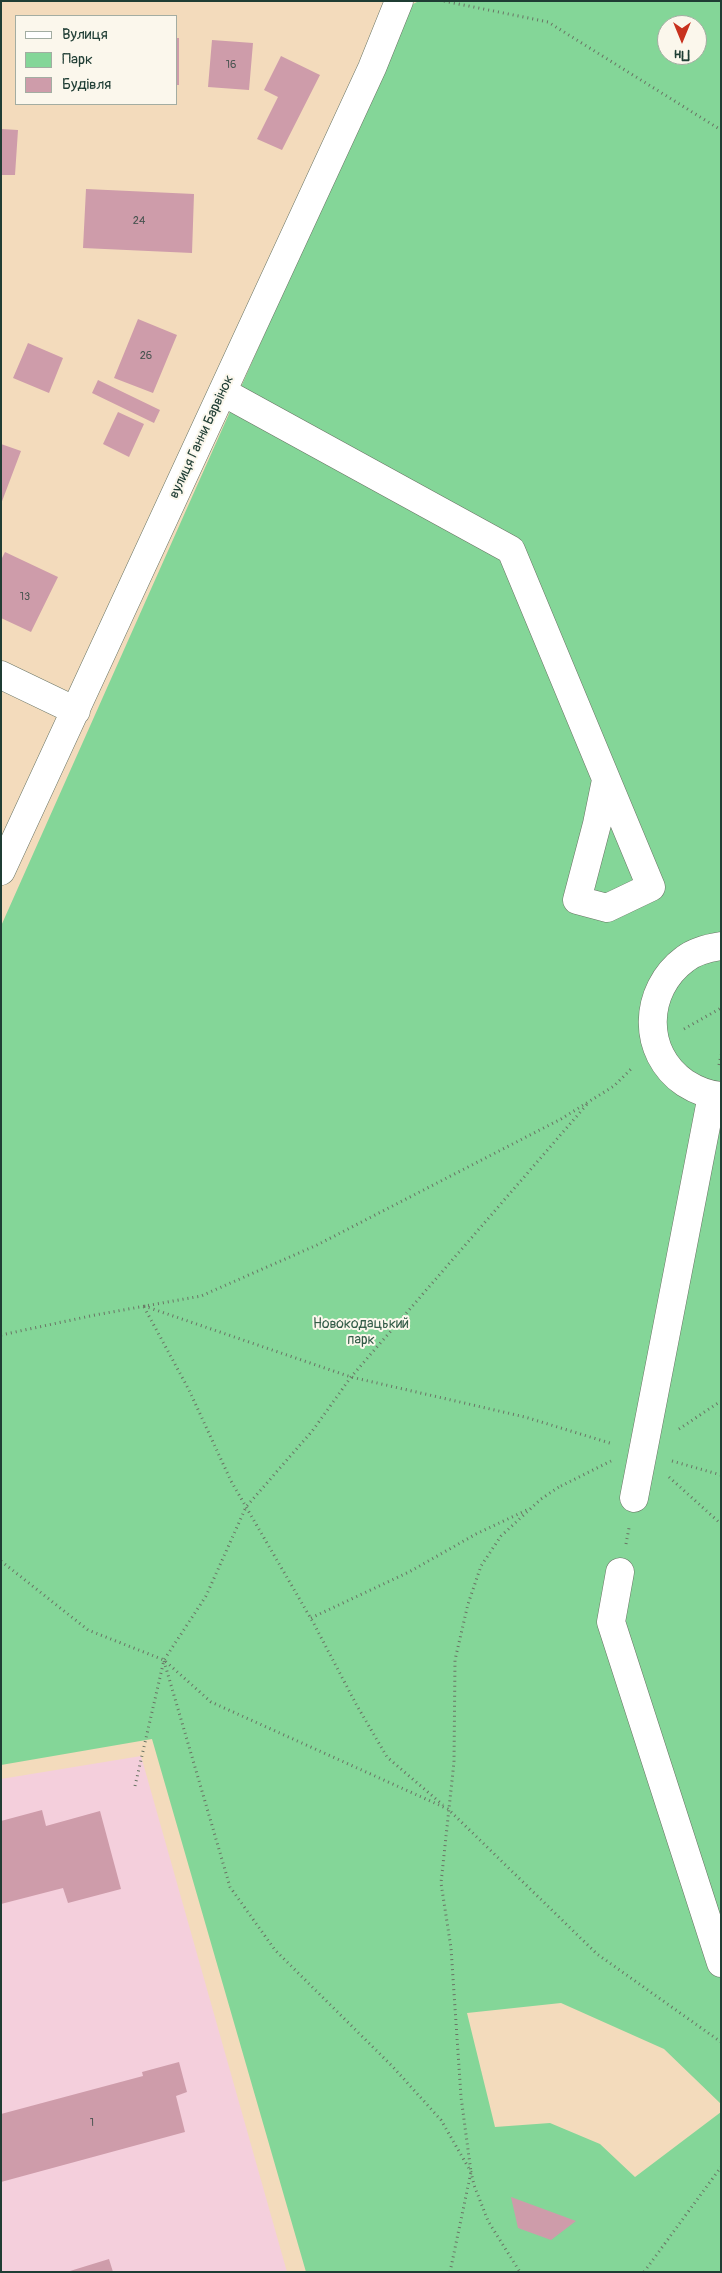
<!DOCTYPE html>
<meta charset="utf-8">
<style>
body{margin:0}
#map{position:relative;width:722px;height:2273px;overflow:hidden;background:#f3dbbc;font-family:Pangolin,sans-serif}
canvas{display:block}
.frame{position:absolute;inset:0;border:2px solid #1f3d34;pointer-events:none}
.legend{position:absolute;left:15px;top:15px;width:162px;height:90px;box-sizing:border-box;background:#fbf7ec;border:1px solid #a3ada2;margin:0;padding:6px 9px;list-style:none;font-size:15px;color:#1f3d34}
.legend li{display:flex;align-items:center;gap:10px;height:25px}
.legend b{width:25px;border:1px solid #a3ada2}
.north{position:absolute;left:657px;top:15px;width:50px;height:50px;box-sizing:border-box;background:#fbf7ec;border:1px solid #a3ada2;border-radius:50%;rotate:180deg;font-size:14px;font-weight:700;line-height:20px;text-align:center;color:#1f3d34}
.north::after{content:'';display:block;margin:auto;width:18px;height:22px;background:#c8321e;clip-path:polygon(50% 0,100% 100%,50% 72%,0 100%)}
</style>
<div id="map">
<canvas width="722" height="2273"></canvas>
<div class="frame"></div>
<ul class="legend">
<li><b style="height:6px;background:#fff"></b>Вулиця</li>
<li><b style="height:14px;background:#84d698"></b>Парк</li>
<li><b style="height:14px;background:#ce9caa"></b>Будівля</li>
</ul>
<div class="north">Пн</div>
</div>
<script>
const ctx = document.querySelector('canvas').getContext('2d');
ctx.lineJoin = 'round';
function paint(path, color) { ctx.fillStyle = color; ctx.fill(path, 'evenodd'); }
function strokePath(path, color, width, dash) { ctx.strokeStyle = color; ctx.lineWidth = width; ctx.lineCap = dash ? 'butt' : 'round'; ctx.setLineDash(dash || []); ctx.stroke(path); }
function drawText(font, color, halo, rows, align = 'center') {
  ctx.font = font + ' Pangolin,sans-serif'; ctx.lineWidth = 4; ctx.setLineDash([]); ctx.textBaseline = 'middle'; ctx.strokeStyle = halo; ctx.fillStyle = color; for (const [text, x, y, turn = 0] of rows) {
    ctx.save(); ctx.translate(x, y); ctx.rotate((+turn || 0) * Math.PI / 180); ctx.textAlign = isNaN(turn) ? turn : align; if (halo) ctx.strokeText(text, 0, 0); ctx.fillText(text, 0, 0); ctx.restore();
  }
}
paint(new Path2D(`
 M141,1756L287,2272H1V1779Z`), '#f4cfdc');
paint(new Path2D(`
 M419,1H721V2104L664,2049L561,2003L467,2013L495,2127L550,2123L600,2144L635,2177L721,2112V2272H306L152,1739L1,1765V926L411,5ZM667,25H697V55H667Z`), '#84d698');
paint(new Path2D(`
 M176,38H179V85H176Z
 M212,40L253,43L249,90L208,87Z
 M281,56L320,75L282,150L257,139L278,97L264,90Z
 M1,129L18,130L15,175H1Z
 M86,189L194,194L192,253L83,248Z
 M138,319L177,335L153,393L114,378Z
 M28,343L63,358L49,393L13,378Z
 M98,380L160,410L154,423L92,393Z
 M118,412L144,424L129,457L103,444Z
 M1,444L21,451L1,504Z
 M5,552L58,577L31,632L1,618V560Z
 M42,1810L46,1826L100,1811L121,1889L68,1903L63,1888L1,1904V1821Z
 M179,2062L187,2092L176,2096L185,2132L1,2182V2114L143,2076L142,2072Z
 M511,2197L576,2221L551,2240L518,2228Z
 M109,2259L113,2272H70V2271Z`), '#ce9caa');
const minor = new Path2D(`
 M223,392L511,550L651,887L607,908L577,900L597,824L606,780
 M1,675L76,711
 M1,871L372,68L399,1
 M721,946C708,948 695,951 685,959C643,990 641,1053 685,1083C696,1090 708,1095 721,1096
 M634,1498L712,1095
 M620,1572L611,1622L721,1963`);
strokePath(minor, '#697464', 29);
strokePath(new Path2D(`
 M444,1L548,22L721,130
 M684,1029L721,1008
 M719,1065L721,1055
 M144,1306L351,1377L525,1417L613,1444
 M144,1307L189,1390L231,1481L314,1624L356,1704L387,1757L443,1805
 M1,1335L95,1315L201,1296L317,1245L561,1119L614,1086L633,1067
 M679,1429L721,1401
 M672,1461L721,1475
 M669,1477L721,1524
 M561,1486L611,1461
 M626,1544L629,1528
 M1,1561L88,1630L164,1660L211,1702L448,1809L597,1954L721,2042
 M311,1618L409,1572L476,1534L529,1509
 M164,1661L230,1887L275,1950L393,2067L441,2120L471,2172L474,2185L488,2221L520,2272
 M135,1786L164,1660L206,1596L246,1507L313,1430L351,1377L589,1102
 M450,2272L471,2172L461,2097L451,1948L441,1883L454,1762L455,1660L468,1604L481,1566L501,1536L541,1499L562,1485
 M644,2272L721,2167`), '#697464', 3, [1, 4]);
strokePath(minor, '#fff', 28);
drawText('11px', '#4b5552', null, [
 ["16",231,65],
 ["24",139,221],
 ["26",146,356],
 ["13",25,597],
 ["1",92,2123]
]);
drawText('14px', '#1f3d34', '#fbf7ec', [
 ["вулиця Ганни Барвінок",202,437,-65]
]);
drawText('14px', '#335c48', '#fbf7ec', [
 ["Новокодацький",361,1324],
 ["парк",361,1340]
]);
</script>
